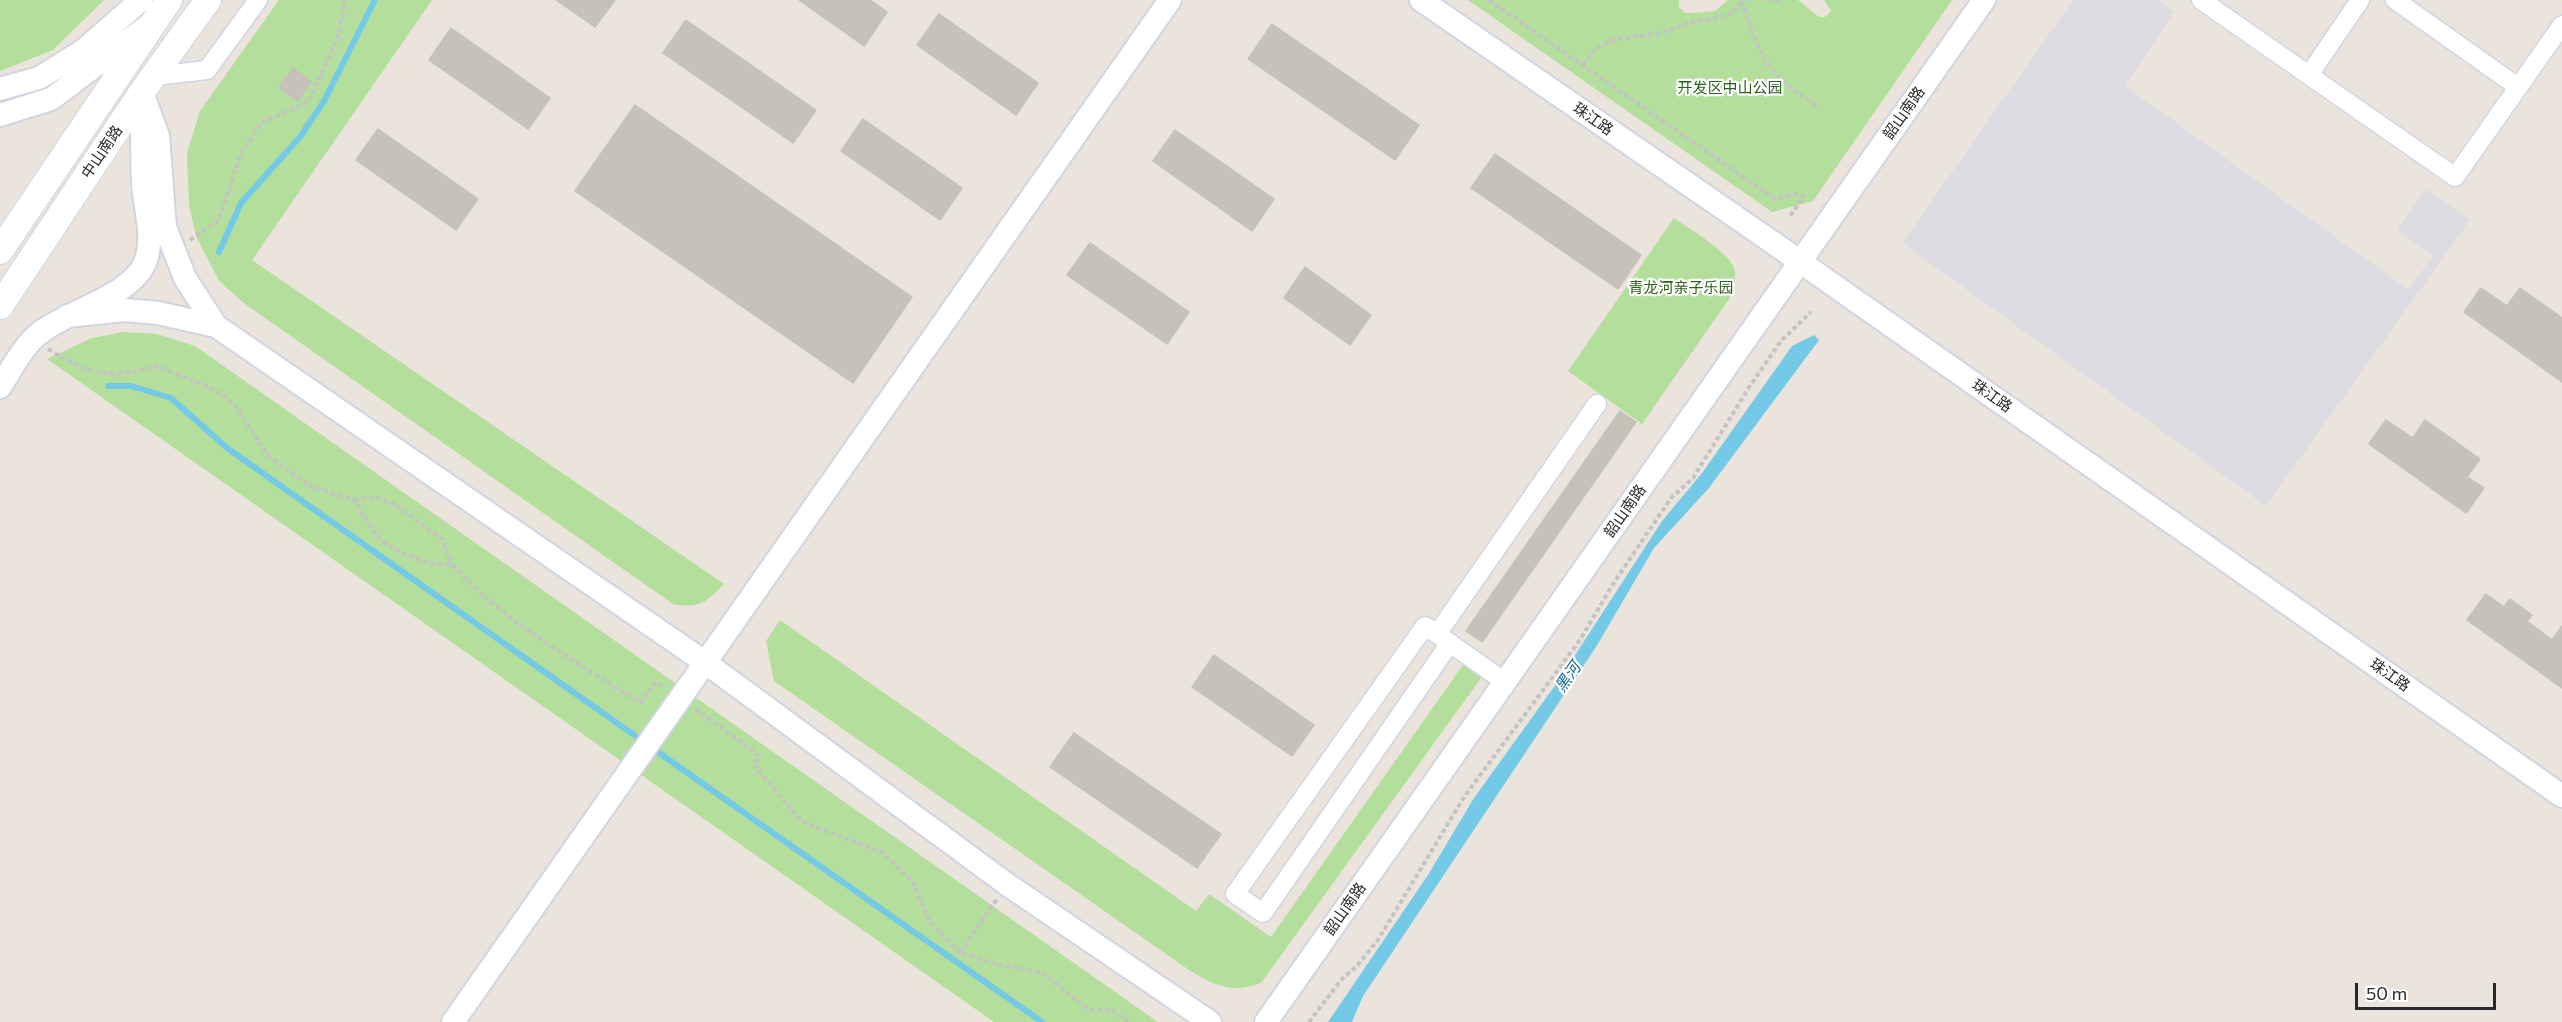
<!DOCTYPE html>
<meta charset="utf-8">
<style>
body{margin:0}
#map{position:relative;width:2562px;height:1022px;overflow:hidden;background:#ebe4dc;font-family:Commissioner,sans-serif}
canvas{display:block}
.scale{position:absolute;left:2355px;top:983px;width:141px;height:27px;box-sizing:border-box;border:3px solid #292929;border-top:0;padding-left:8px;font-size:18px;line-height:21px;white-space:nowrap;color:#292929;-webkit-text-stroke:4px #fff;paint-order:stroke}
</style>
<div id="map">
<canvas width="2562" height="1022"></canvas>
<div class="scale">50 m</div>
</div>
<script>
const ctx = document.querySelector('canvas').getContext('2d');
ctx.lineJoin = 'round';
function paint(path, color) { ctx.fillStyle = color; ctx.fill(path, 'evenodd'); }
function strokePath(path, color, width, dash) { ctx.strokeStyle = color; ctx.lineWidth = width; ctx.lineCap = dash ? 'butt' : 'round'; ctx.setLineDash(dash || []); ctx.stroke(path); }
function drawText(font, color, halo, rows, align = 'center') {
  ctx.font = font + ' Commissioner,"Noto Sans SC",sans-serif'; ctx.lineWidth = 4.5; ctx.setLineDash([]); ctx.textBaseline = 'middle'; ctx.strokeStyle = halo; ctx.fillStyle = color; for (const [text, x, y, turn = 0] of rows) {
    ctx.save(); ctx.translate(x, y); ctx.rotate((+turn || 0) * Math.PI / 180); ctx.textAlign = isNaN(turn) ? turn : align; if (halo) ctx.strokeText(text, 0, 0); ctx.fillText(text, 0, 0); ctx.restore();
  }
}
paint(new Path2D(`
 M2073,0H2157L2174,12L2125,86L2409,290L2433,255L2397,230L2426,189L2470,220L2266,506L1902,243Z`), '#dedce3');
paint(new Path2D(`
 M0,0H104L53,50L0,71Z
 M279,0H432L252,260L724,584C705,603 700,609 673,604L245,304L219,281L196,236L189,205L187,153L200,111Z
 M1468,0H1679V7L1685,13H1693L1715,11L1728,0H1798L1819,17H1825L1831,11L1824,0H1952L1813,201L1772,212Z
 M1674,218C1689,229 1732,253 1735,271C1736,281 1732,290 1729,299L1642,424L1568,371Z
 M124,332L157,334L195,346L1158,1022H994L47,359L92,338Z
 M780,620L1196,911L1209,894L1271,937L1463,665L1481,678L1261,983C1232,993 1218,987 1192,972L774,681L766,641Z`), '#b3de9b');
paint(new Path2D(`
 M1814,335L1819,340L1709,488L1654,548L1596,647L1363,996L1352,1022H1328L1428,875L1474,798L1559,680L1662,521L1702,473L1792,346Z`), '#74c9e7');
strokePath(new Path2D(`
 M219,252L241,203L300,137L324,101L375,0
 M108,386H131L171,398L227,448L644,742
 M652,748L1042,1022`), '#74c9e7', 6);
const building = new Path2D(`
 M556,0H615L595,27Z
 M799,0H870L887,12L864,46Z
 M939,14L1038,83L1016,115L917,45Z
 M686,20L816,110L793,143L663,53Z
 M1272,24L1419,125L1395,160L1248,59Z
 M451,28L550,98L528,129L429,60Z
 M293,68L311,81L297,101L279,87Z
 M635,105L912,297L853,383L575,191Z
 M863,119L962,188L940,220L841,151Z
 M378,129L478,199L456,230L356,160Z
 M1175,130L1274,199L1252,231L1153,161Z
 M1495,154L1641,255L1618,289L1471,188Z
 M1090,243L1189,312L1167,344L1067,275Z
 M1305,267L1371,315L1350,345L1284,298Z
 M2481,288L2507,306L2520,288L2562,318V382L2464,312Z
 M1620,411L1636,422L1482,642L1466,631Z
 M2386,420L2413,438L2425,420L2480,459L2467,477L2484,488L2466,513L2369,444Z
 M2486,594L2504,607L2510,599L2532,615L2527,621L2552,640L2562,626V688L2467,620Z
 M1214,655L1314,725L1292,756L1192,687Z
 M1074,733L1221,834L1197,868L1050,767Z`);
paint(building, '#c6c1bb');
strokePath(building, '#c6c0b6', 1.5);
const minor = new Path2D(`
 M2201,0L2455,177L2562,25
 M2395,0L2518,87
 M2309,75L2360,0
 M154,76L207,70L258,0
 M1437,634L1425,626L1235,894L1263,913L1450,643
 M1505,682L1437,634L1597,404`);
const tertiary = new Path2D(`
 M1421,0L1772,242L2562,796
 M0,89L39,78L84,50L141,0
 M0,115L51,99L149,25
 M67,316L125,310L158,313L216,326L185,278L165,227L158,136L142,92
 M216,326L706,663L1008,885L1210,1022
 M0,387C10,372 20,351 34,338C63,310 136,298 147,257C153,231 145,209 143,184C142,160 142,135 142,110
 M453,1022L1170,0
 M1266,1022L1984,0`);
const secondary = new Path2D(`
 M0,251L169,0
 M0,306L142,92L208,0`);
strokePath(minor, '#d1d4e1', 21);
strokePath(tertiary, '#d1d4e1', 26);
strokePath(secondary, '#d1d4e1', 28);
strokePath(new Path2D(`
 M1489,0L1775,199L1793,194L1804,196L1790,216
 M1768,0H1782
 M1742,1C1761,61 1766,72 1819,108
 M1583,65L1595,50L1612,40L1661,33L1689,23L1716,18L1732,13L1744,0
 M190,240L218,221L241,154L262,122L308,102L337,40L345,0
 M48,349C92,377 110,378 159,366L177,375L201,383L223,395L238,409L268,456L310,486L354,500L380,540L403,554L430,563L452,565C505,622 575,661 640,703L656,682L664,688
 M354,500L374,497L394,504L442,539L452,565
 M695,709L759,755L754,765L801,821L883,853L913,882L929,921L960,953L996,964L1043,973L1089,1010H1112L1129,1022
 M960,953L997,899
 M1309,1022L1341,980L1356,967L1378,940L1464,797L1580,640L1613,584L1671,498L1693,478L1750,386L1781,341L1811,312`), '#c3c3c3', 4, [4.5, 3]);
strokePath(minor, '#fff', 18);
strokePath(tertiary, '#fff', 22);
strokePath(secondary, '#fff', 26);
drawText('15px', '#2c611e', '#fff', [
 ["开发区中山公园",1730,88],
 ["青龙河亲子乐园",1681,288]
]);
drawText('15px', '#292929', '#fff', [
 ["韶山南路",1904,113,-55],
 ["珠江路",1593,119,35],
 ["中山南路",102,152,-56],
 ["珠江路",1992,396,35],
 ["韶山南路",1625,511,-55],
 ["珠江路",2390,675,35],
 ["韶山南路",1345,909,-55]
]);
drawText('italic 16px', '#156891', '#fff', [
 ["黑河",1568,677,-55]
]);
</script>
